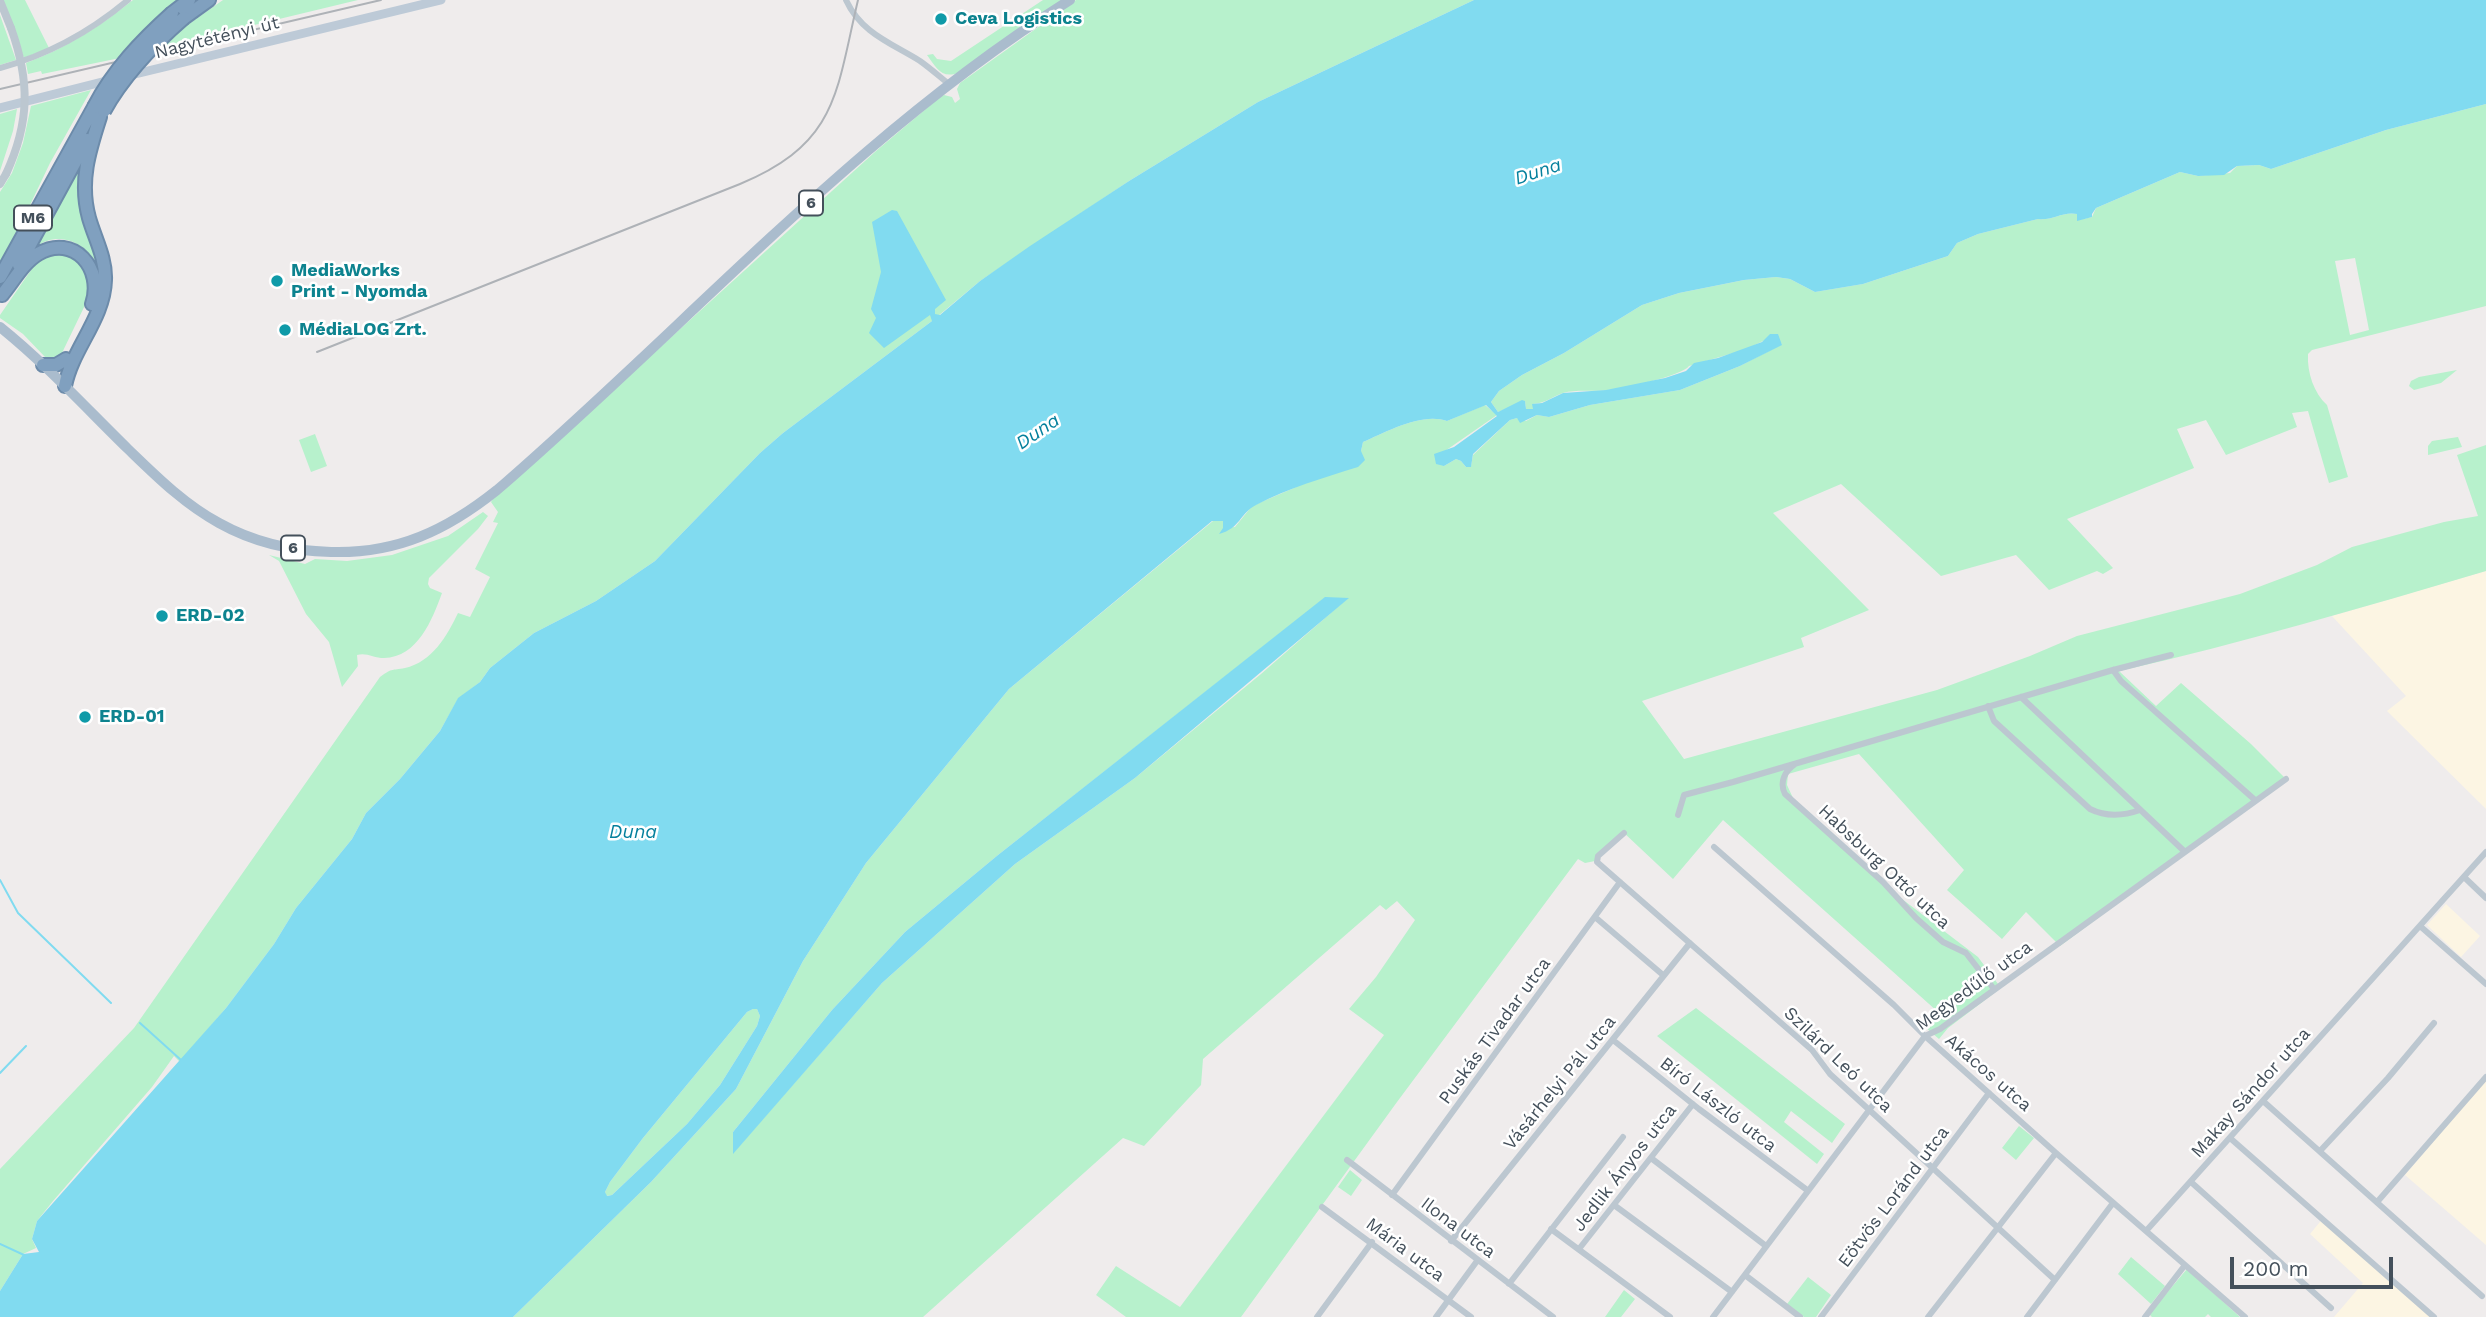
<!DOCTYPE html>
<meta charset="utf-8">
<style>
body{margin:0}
#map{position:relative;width:2486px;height:1317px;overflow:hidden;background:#efecec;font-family:"Work Sans",sans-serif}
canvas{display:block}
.scale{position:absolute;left:2230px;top:1257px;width:163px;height:32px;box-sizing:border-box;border:4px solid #44505b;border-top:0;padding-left:9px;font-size:21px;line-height:24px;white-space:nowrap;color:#44505b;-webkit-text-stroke:5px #fff;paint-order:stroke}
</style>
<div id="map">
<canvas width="2486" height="1317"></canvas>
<div class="scale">200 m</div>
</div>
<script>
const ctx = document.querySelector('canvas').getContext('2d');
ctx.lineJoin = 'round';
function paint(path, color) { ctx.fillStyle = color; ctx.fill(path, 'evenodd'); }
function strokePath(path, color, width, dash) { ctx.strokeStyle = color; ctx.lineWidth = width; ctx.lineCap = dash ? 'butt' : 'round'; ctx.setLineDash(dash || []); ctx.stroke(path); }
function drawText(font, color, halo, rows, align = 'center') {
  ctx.font = font + ' "Work Sans",sans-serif'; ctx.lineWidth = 5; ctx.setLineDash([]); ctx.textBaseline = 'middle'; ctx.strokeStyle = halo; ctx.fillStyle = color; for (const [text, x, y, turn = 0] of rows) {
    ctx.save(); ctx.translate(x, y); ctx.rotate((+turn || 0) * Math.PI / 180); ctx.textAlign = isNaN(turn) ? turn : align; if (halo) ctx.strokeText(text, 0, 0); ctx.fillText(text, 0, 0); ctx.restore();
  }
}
paint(new Path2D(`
 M2486,571V809L2387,711L2406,696L2332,616Z
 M2446,904L2480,936L2461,957L2427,925Z
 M2486,1080V1245L2405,1175Z
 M2324,1217L2435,1317H2334L2363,1283L2310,1234Z`), '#fcf5e3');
paint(new Path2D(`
 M1,0H25L49,48L24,58Z
 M133,0H180L153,21L120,58L42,74L41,71L28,74L26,63C66,48 99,27 133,0Z
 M223,0H358L163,47L186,26Z
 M1043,0H1062L958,73C941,79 936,67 927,55L933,54L937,59L951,61Z
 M1076,0H1474L1258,102L1129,181L980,281L932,321L783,433L760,453L655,561L596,601L534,633L490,668L480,682L458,699L440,731L400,779L366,813L352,839L296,908L274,944L226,1008L180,1062L174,1056L152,1087L53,1201L37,1221L32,1239L36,1248L23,1254L0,1291V1169L134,1028L380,677C394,667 391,671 405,668C432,662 447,636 458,613L470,617L490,577L475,569L498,523L493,522L498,512L491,502L493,499L876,151L940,97L944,95L952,97L955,103L960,99L957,89L960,83Z
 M0,15L16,60L0,65Z
 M91,90L50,163L9,249L0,263V192L12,173L23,143L31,106Z
 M2486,104V306L2312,350L2308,354C2307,373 2314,393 2327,405L2348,477L2329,483L2308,411L2292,413L2297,427L2226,455L2206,420L2177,429L2194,468L2067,519L2113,568L2103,574L2097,571L2049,590L2016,555L1941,576L1841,484L1773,513L1869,610L1801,638L1804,647L1642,701L1684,759L1937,690L2030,656L2077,636L2240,594L2317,565L2352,547L2444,522L2478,516L2457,455L2486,445V571C2364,607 2243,643 2119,671L2156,706L2181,683L2251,744L2286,779L2060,946L2026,912L2002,939L1947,890L1964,870L1859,754L1788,774L1787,785L1793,798L1902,899L1978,957L2001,988L1948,1028L1939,1039L1925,1027L1938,1012L1723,820L1673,879L1623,832L1595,861L1585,863L1578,859L1397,1102L1241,1317H1126L1096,1295L1116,1266L1180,1307L1384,1035L1349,1009L1376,977L1415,920L1397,901L1386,910L1380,905L1203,1059L1201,1085L1144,1146L1123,1138L923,1317H513L651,1182L736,1089L803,961L866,863L1009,689L1213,521L1223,520V528L1235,527L1252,506L1294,488L1361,451L1363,442C1386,432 1422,412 1447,421L1485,405L1497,415L1445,451L1444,466L1456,459L1461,461L1466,467L1471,466L1473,455L1510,420L1517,418L1526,421L1537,415L1549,417L1590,405L1680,390L1740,366L1782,344L1767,339L1747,349L1689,366C1682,376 1622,389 1607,390C1593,392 1576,389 1563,393C1552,397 1545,403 1533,404V410L1526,409L1525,401L1498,412L1491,402L1499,391L1522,375L1564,353L1642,305L1679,293L1744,280L1776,277L1790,279L1815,292L1863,284L1948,256L1957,243L1978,234L2038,219C2052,221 2063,211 2077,214L2078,220L2092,217L2096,208L2180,172L2198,176L2230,173L2237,166L2259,165L2271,169L2386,130ZM2355,258L2369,330L2350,335L2335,261ZM1325,598H1348L1261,674L1135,778L1015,864L882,983L733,1153V1132L832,1010L905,932L998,855Z
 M17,109L13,131L0,171V114Z
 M81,162L79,185L96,251L97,264C85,242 57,230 36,247Z
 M62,251L82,262L91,285L87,301L61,355L52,360L45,357L23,334L0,318V315L38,260Z
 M2457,370L2441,383L2414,390L2409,386L2411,381L2419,377Z
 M315,434L327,466L311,472L299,440Z
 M2458,437L2462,447L2428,455V446L2432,441Z
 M483,512L488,516L478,529L429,578L428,584L430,588L442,593C432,620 418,657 384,658C374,658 366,652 357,655L358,666L342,687L329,642L306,614L279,561L269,555L305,564L315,559L347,561L392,555L448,536Z
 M1696,1008L1845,1124L1832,1143L1791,1111L1784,1122L1824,1154L1817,1164L1657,1036Z
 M753,1009H757L760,1016L757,1026L720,1085L687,1124L612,1195L606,1196L605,1192L610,1182L643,1138L747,1012Z
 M2019,1126L2034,1138L2016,1160L2002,1148Z
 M1350,1170L1362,1180L1351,1196L1338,1187Z
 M2131,1257L2165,1286L2151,1304L2118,1274Z
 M2187,1269L2240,1317H2211L2208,1314L2205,1317H2152L2149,1314Z
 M1808,1277L1831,1295L1816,1317H1804L1787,1304Z
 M1624,1290L1635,1299L1621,1317H1605Z`), '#b7f1cc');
paint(new Path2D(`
 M1474,0H2486V104L2386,130L2271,169L2259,165L2237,166L2224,175L2198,176L2180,172L2096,208L2092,214V217L2077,221V214C2063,211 2052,221 2038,219L1978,234L1957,243L1948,256L1863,284L1815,292L1790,279L1776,277L1744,280L1679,293L1642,305L1564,353L1522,375L1499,391L1491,402L1498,412L1522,400L1525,401L1526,409H1533L1532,404L1542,403L1563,393L1606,390L1665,378L1686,371L1694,363L1718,358L1762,342L1770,334H1778L1782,345L1740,366L1680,390L1590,405L1549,417L1537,415L1520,423L1517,418L1510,420L1473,454L1471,467H1466L1461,461L1456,459L1444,466L1436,464L1434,454L1454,447L1497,416L1486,405L1447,421C1422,412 1386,432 1363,442L1361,451L1365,460L1358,467C1323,478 1288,488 1256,505C1239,514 1241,528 1219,534L1223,528V521H1212L1009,689L866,863L803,961L736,1089L651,1182L513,1317H0V1291L23,1254L39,1252L32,1239L37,1221L226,1008L274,944L296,908L352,839L366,813L400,779L440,731L458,698L480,682L490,668L534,633L596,601L655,561L760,453L783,433L932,321L930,315L884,348L869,333L876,318L871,309L881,272L872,222L892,210L897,211L946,300L935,309V314L940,315L980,281L1030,246L1129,181L1258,102ZM753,1009H757L760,1016L757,1026L720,1085L687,1124L612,1195L607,1196L605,1192L610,1182L643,1138L747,1012Z
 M1325,597L1349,598L1135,778L1015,864L882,983L733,1154V1132L832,1010L905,932L998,855Z`), '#81dbf0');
strokePath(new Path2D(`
 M0,880L18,913L111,1003
 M140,1023L181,1060
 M0,1073L26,1046
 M0,1244L24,1255`), '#81dbf0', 2);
const motorway = new Path2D(`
 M172,13L189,0
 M184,18L209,0
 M19,265L87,140
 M0,277L94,107
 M2,295C13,282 23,263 38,254C74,233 104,269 92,304
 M43,365H56L66,359
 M65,386C72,349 104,319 105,280C106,258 95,239 89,218C79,182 89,151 100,117`);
strokePath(motorway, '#6c8baa', 16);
strokePath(new Path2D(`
 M846,0C861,33 891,43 920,61C930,68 940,77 950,85
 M0,68C48,55 90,32 128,0
 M2113,670L2121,681L2255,800
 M2021,697L2184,851
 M1988,706L1994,721L2090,809C2106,817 2123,816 2140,810
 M1795,764C1785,771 1779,782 1785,794L1883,882L1916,918L1943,942L1966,953L1994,989
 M1678,815L1684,795L1733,782L2113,670L2171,655
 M1624,833L1598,856L1597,862L1812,1050L1830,1074L2055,1280
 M1714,847L1894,1005L1925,1036L2056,1153L2245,1317
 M2464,877L2486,898
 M1595,917L1663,975
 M2420,926L2486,984
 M1613,1040L1699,1109L1807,1190
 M2263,1101L2482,1296
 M2230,1138L2434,1317
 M2320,1151L2388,1078L2434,1023
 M1651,1158L1766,1246
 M1347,1160L1553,1317
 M2191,1182L2331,1308
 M1392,1195L1620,882
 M2378,1201L2486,1077
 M1614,1205L1732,1292
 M1322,1207L1471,1317
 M1551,1229L1670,1317
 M2146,1231L2486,852
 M1451,1241L1690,943
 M1579,1249L1693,1104
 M1745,1275L1800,1317
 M1509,1284L1623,1137
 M1317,1317L1372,1242
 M1436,1317L1477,1261
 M1713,1317L1925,1036L1940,1029L2286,779
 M1821,1317L1989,1093
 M1928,1317L2056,1153
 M2027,1317L2113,1203
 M2145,1317L2185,1265`), '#bcc7d0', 6);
strokePath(new Path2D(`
 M0,1L11,28
 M0,184L6,174`), '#bcc7d0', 8);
strokePath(new Path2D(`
 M127,76L441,0
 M0,108L110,80`), '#bdcad7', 9);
strokePath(new Path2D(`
 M0,327C46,364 86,408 128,449C156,476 184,504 219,523C253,542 292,551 331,552C397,554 447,530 497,490C686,327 857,133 1070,0`), '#aabccd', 10);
strokePath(motorway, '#80a0bf', 12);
strokePath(new Path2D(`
 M0,89L381,0
 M317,352L740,184C838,143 836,93 858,0`), '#aeb2b7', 2);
const motorwayBridge = new Path2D(`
 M94,107C113,70 142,40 172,13
 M104,111C124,75 153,45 184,18`);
strokePath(motorwayBridge, '#6c8baa', 16, []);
strokePath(new Path2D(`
 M6,174C30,122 30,81 11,28`), '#bcc7d0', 8);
strokePath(motorwayBridge, '#80a0bf', 12);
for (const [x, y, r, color] of [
 [941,19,7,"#0f9aa8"],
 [277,281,7,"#0f9aa8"],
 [285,330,7,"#0f9aa8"],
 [162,616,7,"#0f9aa8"],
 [85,717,7,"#0f9aa8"]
]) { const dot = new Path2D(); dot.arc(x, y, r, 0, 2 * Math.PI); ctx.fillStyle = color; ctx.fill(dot); strokePath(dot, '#fff', 2.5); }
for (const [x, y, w] of [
 [811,203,24],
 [33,218,38],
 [293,548,24]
]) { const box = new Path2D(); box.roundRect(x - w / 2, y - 12.5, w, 25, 5); ctx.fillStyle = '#fff'; ctx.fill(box); strokePath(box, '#44505b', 2); }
drawText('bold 16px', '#44505b', null, [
 ["6",811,203],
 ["M6",33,218],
 ["6",293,548]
]);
drawText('bold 18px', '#0d838f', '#fff', [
 ["Ceva Logistics",955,19],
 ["MediaWorks",291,271],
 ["Print - Nyomda",291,292],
 ["MédiaLOG Zrt.",299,330],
 ["ERD-02",176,616],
 ["ERD-01",99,717]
], 'left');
drawText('18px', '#44505b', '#fff', [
 ["Nagytétényi út",217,38,-14],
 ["Habsburg Ottó utca",1884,867,43],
 ["Megyedűlő utca",1974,986,-36],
 ["Puskás Tivadar utca",1495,1031,-54],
 ["Szilárd Leó utca",1838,1060,44],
 ["Akácos utca",1988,1073,41],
 ["Vásárhelyi Pál utca",1560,1083,-51],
 ["Makay Sándor utca",2251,1093,-48],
 ["Bíró László utca",1718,1105,38],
 ["Jedlik Ányos utca",1625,1168,-52],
 ["Eötvös Loránd utca",1894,1197,-53],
 ["Ilona utca",1458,1228,37],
 ["Mária utca",1405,1250,37]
]);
drawText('italic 19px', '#05809d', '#fff', [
 ["Duna",1538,172,-18],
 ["Duna",1038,432,-34],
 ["Duna",633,832]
]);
</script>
